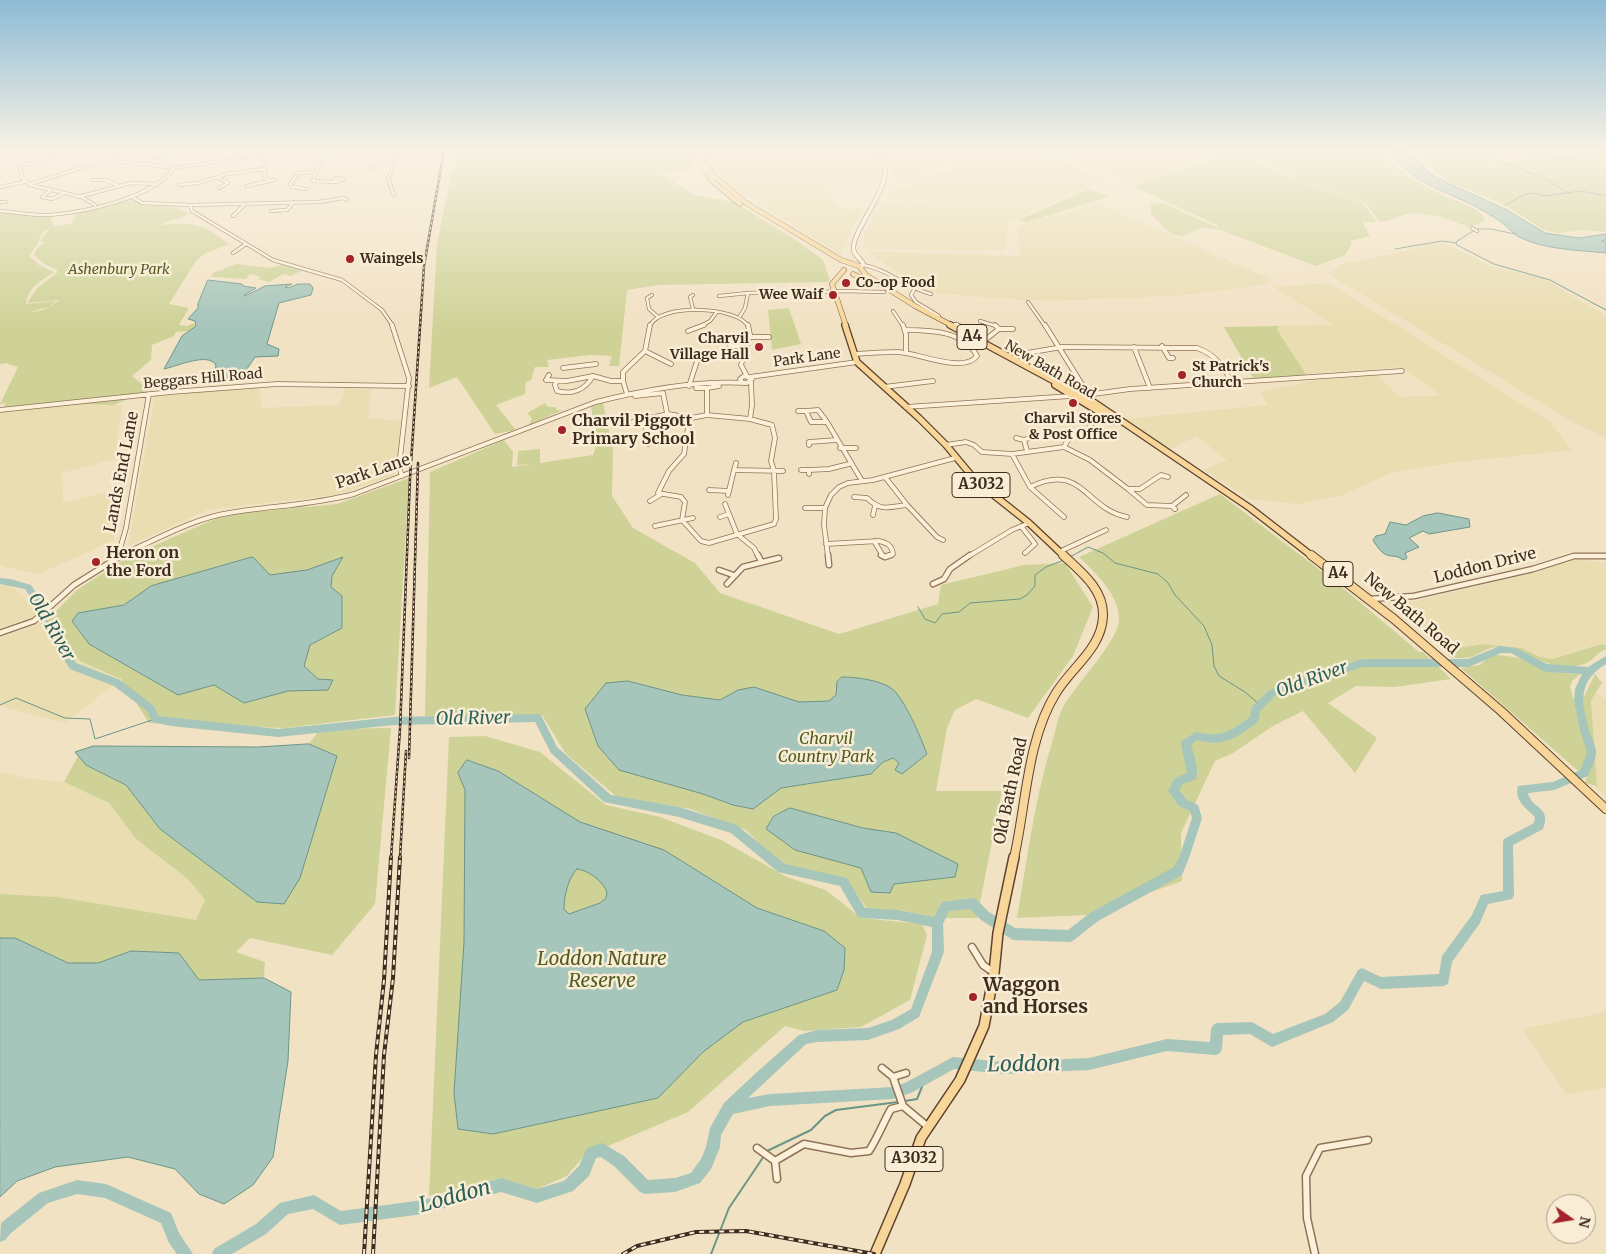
<!DOCTYPE html>
<style>
body{margin:0}
#map{position:relative;width:1606px;height:1254px;overflow:hidden;background:#f2e2c4;font-family:Merriweather,serif}
canvas{display:block}
.north{position:absolute;left:1546px;top:1194px;width:50px;height:50px;box-sizing:border-box;background:#f9edd5;border:1px solid #aea08c;border-radius:50%;rotate:103deg;font-size:14px;font-weight:700;line-height:20px;text-align:center;color:#3e2c1e}
.north::after{content:'';display:block;margin:auto;width:18px;height:22px;background:#a42229;clip-path:polygon(50% 0,100% 100%,50% 72%,0 100%)}
</style>
<div id="map">
<canvas width="1606" height="1254"></canvas>
<div class="north">N</div>
</div>
<script>
const ctx = document.querySelector('canvas').getContext('2d');
ctx.lineJoin = 'round';
function paint(path, color) { ctx.fillStyle = color; ctx.fill(path, 'evenodd'); }
function strokePath(path, color, width, dash) { ctx.strokeStyle = color; ctx.lineWidth = width; ctx.lineCap = dash ? 'butt' : 'round'; ctx.setLineDash(dash || []); ctx.stroke(path); }
function drawText(font, color, halo, rows, align = 'center') {
  ctx.font = font + ' Merriweather,serif'; ctx.lineWidth = 5; ctx.setLineDash([]); ctx.textBaseline = 'middle'; ctx.strokeStyle = halo; ctx.fillStyle = color; for (const [text, x, y, turn = 0] of rows) {
    ctx.save(); ctx.translate(x, y); ctx.rotate((+turn || 0) * Math.PI / 180); ctx.textAlign = isNaN(turn) ? turn : align; if (halo) ctx.strokeText(text, 0, 0); ctx.fillText(text, 0, 0); ctx.restore();
  }
}
paint(new Path2D(`
 M704,150H870L886,170L880,180L827,188L840,208L865,210L854,223L840,255L737,190L718,174Z
 M878,150H964L917,180L901,185L894,184L895,179L889,166Z
 M975,150H1035L1102,179V182L1049,204L887,200L888,194L891,190L912,186L951,168Z
 M1049,150H1224L1226,151L1134,185Z
 M1475,150H1561L1506,160H1497Z
 M883,201L1038,205L1044,206L1009,222L1004,250L863,249L864,236Z
 M1099,204L1273,280L1268,284L1185,295L1054,301L1022,300L944,294L926,290L916,286L867,251L1017,256L1020,253L1018,228L1026,223Z
 M1442,242L1492,266L1547,280L1580,301L1606,315V437L1576,424L1327,273L1336,270L1335,268L1345,263L1397,253L1418,247L1419,245Z
 M1329,283L1550,422L1572,450L1448,463L1393,472L1340,496L1298,504L1250,499L1203,470L1227,460L1196,436L1171,449L1125,419L1268,405L1261,392L1310,381L1377,375L1399,397L1440,395L1401,367L1306,374L1277,330L1279,326L1333,325L1274,287Z
 M260,387L261,408L340,405L345,388L371,389L368,418L401,421L395,475L336,495L207,510L128,546L155,396Z
 M87,404L122,405L115,459L62,473L63,503L119,489L114,540L39,574L5,567L0,564V412Z
 M1583,560L1606,563V643L1552,659L1540,657L1522,648L1508,646L1483,644L1445,650L1388,603L1416,601L1539,571L1564,561Z
 M7,584L22,594L29,605L35,608L36,617L27,622L0,630V585Z
 M46,621L80,661L121,679L65,723L0,706V638Z
 M1596,692L1606,699V797L1595,787L1597,786L1591,699Z
 M0,772L25,778L64,782L109,803L136,839L189,880L205,900L196,920L57,897L0,894Z
 M1606,1012V1087L1567,1095L1523,1029Z`), '#e9ddb1');
paint(new Path2D(`
 M459,150H687L695,168L662,175L695,195L734,202L797,241L823,260L830,280L829,282L658,285L627,290L619,366H609L612,356L590,355L547,360L549,367H535L531,380L526,382L525,394L496,405L516,430L495,434L457,377L429,388L437,244L452,170L455,169Z
 M1230,150L1241,151L1297,180L1362,202L1377,222H1362L1370,236L1350,241L1352,243L1345,255L1316,266L1218,229L1201,228L1182,236L1171,234L1151,214V204L1162,203L1218,228L1217,225L1132,186L1198,164Z
 M1243,150H1382C1394,171 1424,186 1445,196C1458,202 1477,206 1485,219L1483,222L1469,227C1450,220 1429,211 1408,214C1397,216 1392,222 1379,221L1365,202L1298,180Z
 M1418,150H1464L1492,162L1494,160L1504,163L1548,154L1565,156L1586,151L1606,154V232L1581,230L1559,233L1544,230L1503,204L1448,181L1434,171Z
 M1088,189L1108,196L1106,198L1027,222L1019,220Z
 M131,198C150,208 172,203 190,213C181,220 167,220 161,225C195,222 202,223 229,244L204,254L196,261L169,304L189,308L179,325L187,326L194,323L195,326L189,331L176,332L174,336L152,345L151,360L132,376L148,389L146,396L128,399L113,405L87,404L0,412L6,403L0,404L1,402L18,367L8,364V363L0,364V212L38,217L50,216L54,226L71,224L79,211ZM49,229L40,241L44,243L37,248L34,255L43,263L57,270V273L38,287L27,303L59,300C50,308 42,312 29,312L49,307L56,301L26,304C27,288 42,280 54,272L39,265L29,256L38,243L42,232Z
 M236,264L270,268L282,265L301,271L291,276L284,274L269,282L258,279L261,277L250,274L246,279L211,277L213,273Z
 M789,308L801,344L772,350L768,310Z
 M1279,326L1277,330L1306,374L1302,376L1255,381L1224,327Z
 M545,403L548,407H555L557,410H563L529,425L532,418L527,413Z
 M603,403L613,450L612,496L633,528L695,563L720,593L839,634L938,604L941,585L1024,565L1065,563L1093,607L1073,656L1028,718L976,699L955,710L947,728L936,791H1002L977,918H934L901,910H868L846,879L789,866L768,852L746,830L691,809L617,797L566,754L542,715L425,716L430,472L504,440L513,452L512,467L532,464L517,465L518,451L540,449V463L593,455L598,441L591,407Z
 M409,478L395,715L284,728L149,723L121,679L80,661L46,621L77,590L126,558L217,518L244,513L337,504Z
 M1220,494L1337,583L1419,652H1423L1451,679L1395,687L1356,686L1328,703L1377,738L1355,773L1303,711L1273,726L1233,753L1215,761L1181,833L1182,881L1088,915L1017,918C1027,861 1034,802 1051,746C1055,734 1057,720 1062,709C1074,686 1118,642 1119,620C1120,596 1095,572 1079,557Z
 M1483,644L1522,648L1540,657L1552,659L1602,644L1606,645V649C1597,652 1592,662 1584,664C1546,675 1530,647 1498,647C1488,647 1481,653 1473,656C1465,659 1457,658 1450,657L1445,650Z
 M1491,654L1521,658L1549,672L1580,674L1572,681L1570,687L1589,751L1581,770H1577L1461,668L1480,665Z
 M1595,674L1602,683L1591,700L1597,786L1585,783L1594,751L1584,722L1583,699Z
 M391,728L375,904L332,955L250,938L236,952L265,962L264,978L199,980L179,953L131,951L98,963H68L15,938H0V894L57,897L196,920L205,900L189,880L136,839L109,803L64,782L78,756L86,765L126,785L160,829L257,902L283,904L337,756L309,744L320,729Z
 M485,736L540,752L606,805L660,817L721,840L787,877L826,890L861,918L922,924L927,935L910,1000L861,1027L804,1031L785,1026L688,1112L606,1147L588,1151L567,1176L537,1189L500,1178L429,1196L449,737Z`), '#ced297');
const water = new Path2D(`
 M1391,150H1410L1428,172L1437,178L1507,210L1545,233L1579,238L1606,234V240L1602,241L1606,243V253C1578,250 1545,250 1519,237C1513,234 1510,229 1505,225C1498,219 1490,215 1482,210C1452,192 1408,185 1391,150Z
 M208,280L242,284L243,286L256,288L244,295L245,296L265,286L292,284L285,287L288,288L298,284H310L313,288L311,295L279,303L267,344L279,349L278,356L255,357L240,379L214,380L216,365C208,352 178,366 164,369L182,336L196,326L195,321L188,319L198,308V304Z
 M1438,513L1469,519L1470,527L1429,534L1423,531L1409,538L1419,547L1405,553L1407,558L1403,560C1397,555 1393,557 1387,555C1381,553 1376,545 1373,540L1376,536L1385,534L1390,522L1406,525L1423,516Z
 M253,557L270,575L307,570L343,557L332,576L331,587L342,596V628L310,645L304,666L318,679L333,680L328,690L288,691L244,703L214,685L178,695L89,644L72,621L78,613L124,605L151,586Z
 M842,677C856,677 879,680 891,688C904,697 921,738 927,754L902,774L895,770L899,763L893,758L883,762L871,774L781,788L753,809L733,805L703,794L619,770L598,746L585,709L606,683L628,681L682,695L720,700L738,690L754,687L799,702L829,701L836,695L837,682Z
 M309,744L337,756L300,878L284,904L257,902L160,829L126,785L86,765L75,752L93,746L258,747Z
 M467,760L498,771L580,822L664,850L757,908L824,931L845,948L844,970L837,990L743,1022L703,1052L658,1098L493,1134L458,1129L454,1093L464,942L465,790L458,773ZM577,869C589,870 603,882 607,892L606,898L600,903L569,914L564,909C564,896 568,878 577,869Z
 M790,808L863,828L896,833L958,864L955,877L894,884L890,893L871,892L861,868L795,850L766,829L773,817Z
 M0,938H15L68,963H98L131,951L179,953L199,980L264,978L291,992L288,1061L273,1157L253,1185L224,1204L199,1194L175,1169L128,1157L55,1167L17,1181L0,1197Z`);
paint(water, '#a6c5bb');
strokePath(water, '#6c9589', 1);
strokePath(new Path2D(`
 M1467,150L1542,177L1570,194
 M1592,150L1606,153
 M1504,206L1523,195L1533,193L1544,196L1581,191L1606,196
 M1477,229H1491L1515,234
 M1473,231L1456,242L1457,245L1494,264L1550,280L1606,310
 M1395,249L1442,241L1456,243
 M1070,557L1088,547L1103,553L1115,563L1158,574L1168,583L1175,595L1204,626L1212,645L1214,666L1219,676L1245,692L1260,705
 M918,607L925,619L935,623L942,614L959,612L970,603L1020,599L1027,595L1035,586V575L1046,567L1064,560
 M0,705L16,698L65,718L90,719L95,739L155,719`), '#6c9589', 1);
strokePath(new Path2D(`
 M905,1101L917,1099L926,1077
 M767,1151L811,1130L825,1116L836,1110L898,1102
 M711,1254L729,1208L764,1156`), '#6c9589', 2);
paint(new Path2D(`
 M0,578L10,579L31,585L44,605L45,616L76,663L120,680L154,706L158,716L278,729L394,717L538,714L541,715L557,747L611,795L679,807L734,824L738,826L785,864L847,878L865,908L898,910L934,917L942,902L972,898L976,899L989,912L1015,928L1068,930L1090,913L1174,867L1179,858L1192,818L1190,811L1179,806L1168,791L1175,778L1187,773L1181,743L1183,740L1196,732C1221,738 1230,732 1250,717L1252,707L1269,690L1362,659H1468L1500,646L1516,648L1547,664L1588,667L1606,656V664C1575,683 1582,706 1591,736C1593,741 1597,749 1596,754C1595,761 1591,770 1588,776L1554,790L1528,793C1531,809 1552,806 1543,829L1513,845L1514,895L1512,899L1488,904L1480,923L1452,962L1448,984L1444,986L1381,989L1364,981L1348,1010L1333,1022L1272,1047L1250,1034L1223,1035L1222,1049L1220,1053L1216,1055L1167,1051L1089,1070L1004,1074L954,1069L911,1093L893,1099L770,1106L733,1114L721,1135L720,1147L711,1169L700,1183L675,1192L645,1194L640,1192L614,1166L601,1157L596,1158L589,1176L573,1191L537,1203L501,1192L423,1214L340,1225L313,1209L288,1214L266,1234L232,1254H212L214,1249L256,1224L280,1203L314,1195L341,1211L423,1200L501,1178L537,1189L564,1181L579,1166L587,1148L602,1143L624,1156L648,1180L675,1178L691,1173L701,1159L706,1147L710,1128L724,1103L757,1072L799,1035L817,1030L868,1028L892,1020L911,1009L932,952V927L898,920L862,918L858,917L840,886L778,872L731,833L679,817L604,802L551,753L535,722L394,725L278,737L171,726L152,722L147,711L114,686L70,669L38,618L36,605L25,589L0,584ZM1501,653H1511L1545,672L1582,674L1575,689L1574,700L1579,726L1587,753L1580,770L1553,782L1518,786C1514,800 1526,808 1535,817L1534,823L1504,839L1503,842V891L1481,895L1472,915L1442,956L1439,974L1381,977L1362,968L1358,970L1340,1002L1325,1014L1273,1034L1252,1022L1217,1023L1213,1025L1211,1029L1210,1042L1167,1039L1089,1058L1004,1062L953,1057L905,1083L893,1087L770,1094L748,1098L806,1044L817,1042L868,1040L899,1029L919,1017L944,952L943,924L949,911L970,909L981,920L1013,940L1070,942L1074,940L1098,921L1182,875L1189,858L1202,818L1198,805L1187,800L1179,790L1183,784L1196,779C1199,768 1194,755 1191,745L1197,740C1224,748 1237,737 1258,722L1260,711L1275,696L1362,667H1469Z
 M77,1180L106,1184L171,1213L179,1233L193,1254H177L169,1243L161,1223L105,1198L77,1194L48,1203L11,1233L5,1240L0,1242L1,1223L39,1193Z`), '#a6c5bb');
const streetFar3 = new Path2D(`
 M10,150L19,164L22,178L30,185L82,197L95,205
 M111,150L112,158L117,161L174,168L298,150
 M157,150L167,152
 M325,150L313,181L337,182L343,179L337,178L334,181
 M90,152L93,150
 M264,156L266,163L264,176L269,181L274,180
 M233,160L237,150
 M147,165L171,150
 M20,166L54,157L59,154V150
 M373,168L386,160L395,159
 M216,177L228,183L219,188
 M92,180H105L117,185
 M30,184L112,158
 M179,185L198,183L227,174L264,169
 M247,186L269,181
 M0,187L24,182
 M306,189L292,187L290,184L298,173L315,172
 M50,191L42,197L52,199L63,194
 M394,195L388,179L400,150
 M131,196L142,203L190,205L318,202L344,198L347,200
 M78,197L131,183L158,184
 M0,202H6
 M190,205L192,211L273,260L342,280L382,310L393,326
 M0,211C17,212 33,216 50,215C86,212 153,198 174,168
 M271,211L287,210L294,202
 M233,216L245,204
 M1472,228L1477,231
 M233,253L246,244
 M863,265C888,269 906,288 931,294
 M876,281H897
 M914,290L911,295L916,302L939,316
 M652,295L647,298L649,309L657,316
 M693,295L690,297L693,309
 M719,296L748,293
 M803,296L805,293L840,291L884,292
 M1028,302L1045,326
 M893,311L903,326
 M740,316L745,308L748,293L775,292
 M980,321L996,326
 M955,324L959,326
 M650,326C659,303 737,306 748,326
 M701,326L710,321L716,313`);
const streetFar2 = new Path2D(`
 M392,325L409,378L399,467L402,476
 M903,325L906,335V352
 M957,325L985,340L999,329H1013
 M995,325L999,329
 M1045,325L1088,394
 M688,331L704,325
 M749,337H769
 M730,346H745
 M1162,346L1169,358H1173
 M1134,347L1150,388
 M645,351L671,364
 M1021,353H1027L1025,356Z
 M1027,353L1062,347L1197,348C1215,354 1224,367 1232,383
 M855,354C869,353 884,352 898,352C918,353 964,374 977,356C964,331 931,330 906,330
 M563,368L596,364
 M549,375L546,380L567,381L593,376L611,381H623
 M747,376L741,365L750,335L748,325
 M750,377L857,362
 M557,381L555,385L557,391C572,395 585,390 593,376
 M689,386L699,355L705,354
 M884,387L933,381
 M696,388H707
 M627,394L623,381V372L645,351L650,325
 M635,396L663,393L667,413
 M1079,396L1130,389L1402,371
 M906,407L1071,396
 M0,410L171,392L277,384L409,386
 M798,411H806L811,422H827L862,481
 M806,411L818,410L827,422
 M707,415V388L719,386
 M707,415L750,419L772,425L775,438L771,461L774,471L776,519L774,524L709,543L701,541L682,520L685,502L681,497L658,493L669,471L684,454L689,421L691,418Z
 M1086,418L1094,431
 M750,419L752,405L751,382
 M645,420L648,444
 M633,422L668,414L691,418
 M1016,438L1024,440
 M809,445V442L837,440
 M946,445L966,442L974,445L982,452L1012,454L1064,447C1073,425 1095,432 1113,436
 M1064,447L1090,460L1128,489
 M840,448H856
 M1027,451L1024,440L1029,438
 M1012,454L1030,487L1064,517
 M736,463L734,470L783,471
 M801,470H809
 M809,474V470L829,469L849,464
 M885,477L907,505L937,537L943,540
 M1168,477L1161,475L1140,489H1128L1147,505L1172,506L1175,509
 M1030,487C1082,461 1085,509 1127,517
 M709,490L729,491
 M728,495L734,470
 M854,497L867,498C881,512 889,507 907,505
 M650,501L660,495
 M725,504L737,534L754,548L758,556
 M1172,506L1186,495
 M805,508H825
 M873,515L875,506
 M720,517L729,514
 M655,526L693,518
 M1021,526L1035,544L1025,553
 M874,541L883,556
 M826,544L879,541C887,543 892,545 893,554L887,556
 M1059,552L1106,530
 M123,554L120,549L126,528L149,394
 M119,556C154,541 191,519 229,513C271,506 313,505 354,494L596,402C643,390 699,380 747,383L752,379L744,376L740,379L742,382
 M828,556L824,525L825,508L831,495L839,487L848,483L873,480L955,458
 M969,556L1012,530L1029,523
 M1573,556H1606`);
const streetFar1 = new Path2D(`
 M758,555L761,561
 M828,555L829,565
 M881,555L885,557L891,555
 M719,570L733,575
 M727,584L743,567L779,558
 M933,584L944,579L950,569L970,555
 M1370,599L1414,596L1533,569L1574,556H1606
 M0,633L34,621L74,585L122,555`);
const street = new Path2D(`
 M972,947L983,965L993,972
 M882,1068L893,1077
 M893,1077L903,1106
 M893,1077L906,1073
 M757,1148L775,1161L804,1144L851,1153L869,1151C878,1137 883,1123 891,1109L903,1106L927,1126
 M775,1161L777,1179
 M1315,1254L1307,1218L1306,1176L1320,1148L1368,1140`);
const secondary = new Path2D(`
 M861,268L863,263C860,259 855,255 854,251C848,237 889,189 885,169C884,162 878,156 873,150`);
const primaryFar3 = new Path2D(`
 M692,150L712,181L740,204
 M697,150L714,176L746,203L841,260L859,266L866,275L915,306L953,326
 M844,270L832,284L846,326
 M853,274L869,282`);
const primaryFar2 = new Path2D(`
 M845,325L857,362L919,418L946,445L976,481L1029,523L1064,556
 M950,325L1095,403L1250,508L1312,556
 M1055,385L1114,421`);
const primaryFar1 = new Path2D(`
 M1311,555L1394,619L1501,711L1606,809
 M1014,858C1026,806 1027,739 1056,693C1071,668 1102,648 1103,616C1104,589 1081,572 1063,555`);
const primary = new Path2D(`
 M875,1254L905,1184L921,1138L960,1080L984,1026L994,973L998,933L1014,857`);
strokePath(streetFar3, '#8f7358', 4);
strokePath(streetFar2, '#8f7358', 5.5);
strokePath(streetFar1, '#8f7358', 7);
strokePath(street, '#8f7358', 9);
strokePath(secondary, '#71543b', 5);
strokePath(primaryFar3, '#5d412d', 5.5);
strokePath(primaryFar2, '#5d412d', 8);
strokePath(primaryFar1, '#5d412d', 10);
strokePath(primary, '#5d412d', 12);
strokePath(streetFar3, '#fcf0d9', 2.5);
strokePath(streetFar2, '#fcf0d9', 4);
strokePath(streetFar1, '#fcf0d9', 4.5);
strokePath(street, '#fcf0d9', 6);
strokePath(secondary, '#fcf0d9', 4);
strokePath(primaryFar3, '#f8d699', 4.5);
strokePath(primaryFar2, '#f8d699', 5.5);
strokePath(primaryFar1, '#f8d699', 8);
strokePath(primary, '#f8d699', 9);
const railFar1 = new Path2D(`
 M409,758L418,463
 M391,858L400,729L410,478L424,266L444,150
 M400,858L406,751`);
const rail = new Path2D(`
 M364,1254L376,1055L384,980L391,857
 M373,1254L384,1055L393,978L400,857
 M623,1254L637,1246L696,1232L746,1231L874,1254`);
strokePath(railFar1, '#3e2c1e', 2.5);
strokePath(rail, '#3e2c1e', 4);
strokePath(railFar1, '#f9edd5', 1, [2.5]);
strokePath(rail, '#f9edd5', 2, [5]);
const sky = ctx.createLinearGradient(0, 0, 0, 326);
sky.addColorStop(0, '#8dbbd6');
sky.addColorStop(0.46, '#f9f2e4');
sky.addColorStop(1, '#f9f2e400');
ctx.fillStyle = sky;
ctx.fillRect(0, 0, 1606, 326);
for (const [x, y, r, color] of [
 [350,259,5,"#a42229"],
 [846,283,5,"#a42229"],
 [833,295,5,"#a42229"],
 [759,347,5,"#a42229"],
 [1182,375,5,"#a42229"],
 [1073,403,5,"#a42229"],
 [562,430,5,"#a42229"],
 [96,562,5,"#a42229"],
 [973,997,5,"#a42229"]
]) { const dot = new Path2D(); dot.arc(x, y, r, 0, 2 * Math.PI); ctx.fillStyle = color; ctx.fill(dot); strokePath(dot, '#f9edd5', 2); }
drawText('bold 14px', '#3e2c1e', '#f9edd5', [
 ["Waingels",360,259],
 ["Co-op Food",856,283],
 ["Wee Waif",823,295,"right"],
 ["Charvil",749,339,"right"],
 ["Village Hall",749,355,"right"],
 ["St Patrick's",1192,367],
 ["Church",1192,383],
 ["Charvil Stores",1073,419,"center"],
 ["& Post Office",1073,435,"center"]
], 'left');
drawText('italic 14px', '#515c22', '#f9edd5', [
 ["Ashenbury Park",119,270]
]);
drawText('14px', '#3e2c1e', '#f9edd5', [
 ["Park Lane",807,358,-8],
 ["New Bath Road",1050,370,30],
 ["Beggars Hill Road",203,379,-5]
]);
for (const [x, y, w] of [
 [972,337,30],
 [981,485,58],
 [1338,574,30],
 [914,1159,58]
]) { const box = new Path2D(); box.roundRect(x - w / 2, y - 12.5, w, 25, 4); ctx.fillStyle = '#f9edd5'; ctx.fill(box); strokePath(box, '#3e2c1e', 1); }
drawText('bold 15px', '#3e2c1e', null, [
 ["A4",972,337],
 ["A3032",981,485],
 ["A4",1338,574],
 ["A3032",914,1159]
]);
drawText('bold 16px', '#3e2c1e', '#f9edd5', [
 ["Charvil Piggott",572,421],
 ["Primary School",572,439],
 ["Heron on",106,553],
 ["the Ford",106,571]
], 'left');
drawText('16px', '#3e2c1e', '#f9edd5', [
 ["Lands End Lane",122,472,-79],
 ["Park Lane",373,472,-19],
 ["Loddon Drive",1485,566,-14],
 ["New Bath Road",1411,614,40],
 ["Old Bath Road",1011,791,-78]
]);
drawText('italic 16px', '#515c22', '#f9edd5', [
 ["Charvil",826,739],
 ["Country Park",826,757]
]);
drawText('italic 18px', '#2b5f59', '#f9edd5', [
 ["Old River",51,627,60],
 ["Old River",1312,680,-20],
 ["Old River",473,719,-1]
]);
drawText('italic 19px', '#515c22', '#f9edd5', [
 ["Loddon Nature",602,960],
 ["Reserve",602,982]
]);
drawText('bold 19px', '#3e2c1e', '#f9edd5', [
 ["Waggon",983,986],
 ["and Horses",983,1008]
], 'left');
drawText('italic 21px', '#2b5f59', '#f9edd5', [
 ["Loddon",1024,1065,-1],
 ["Loddon",455,1197,-15]
]);
</script>
